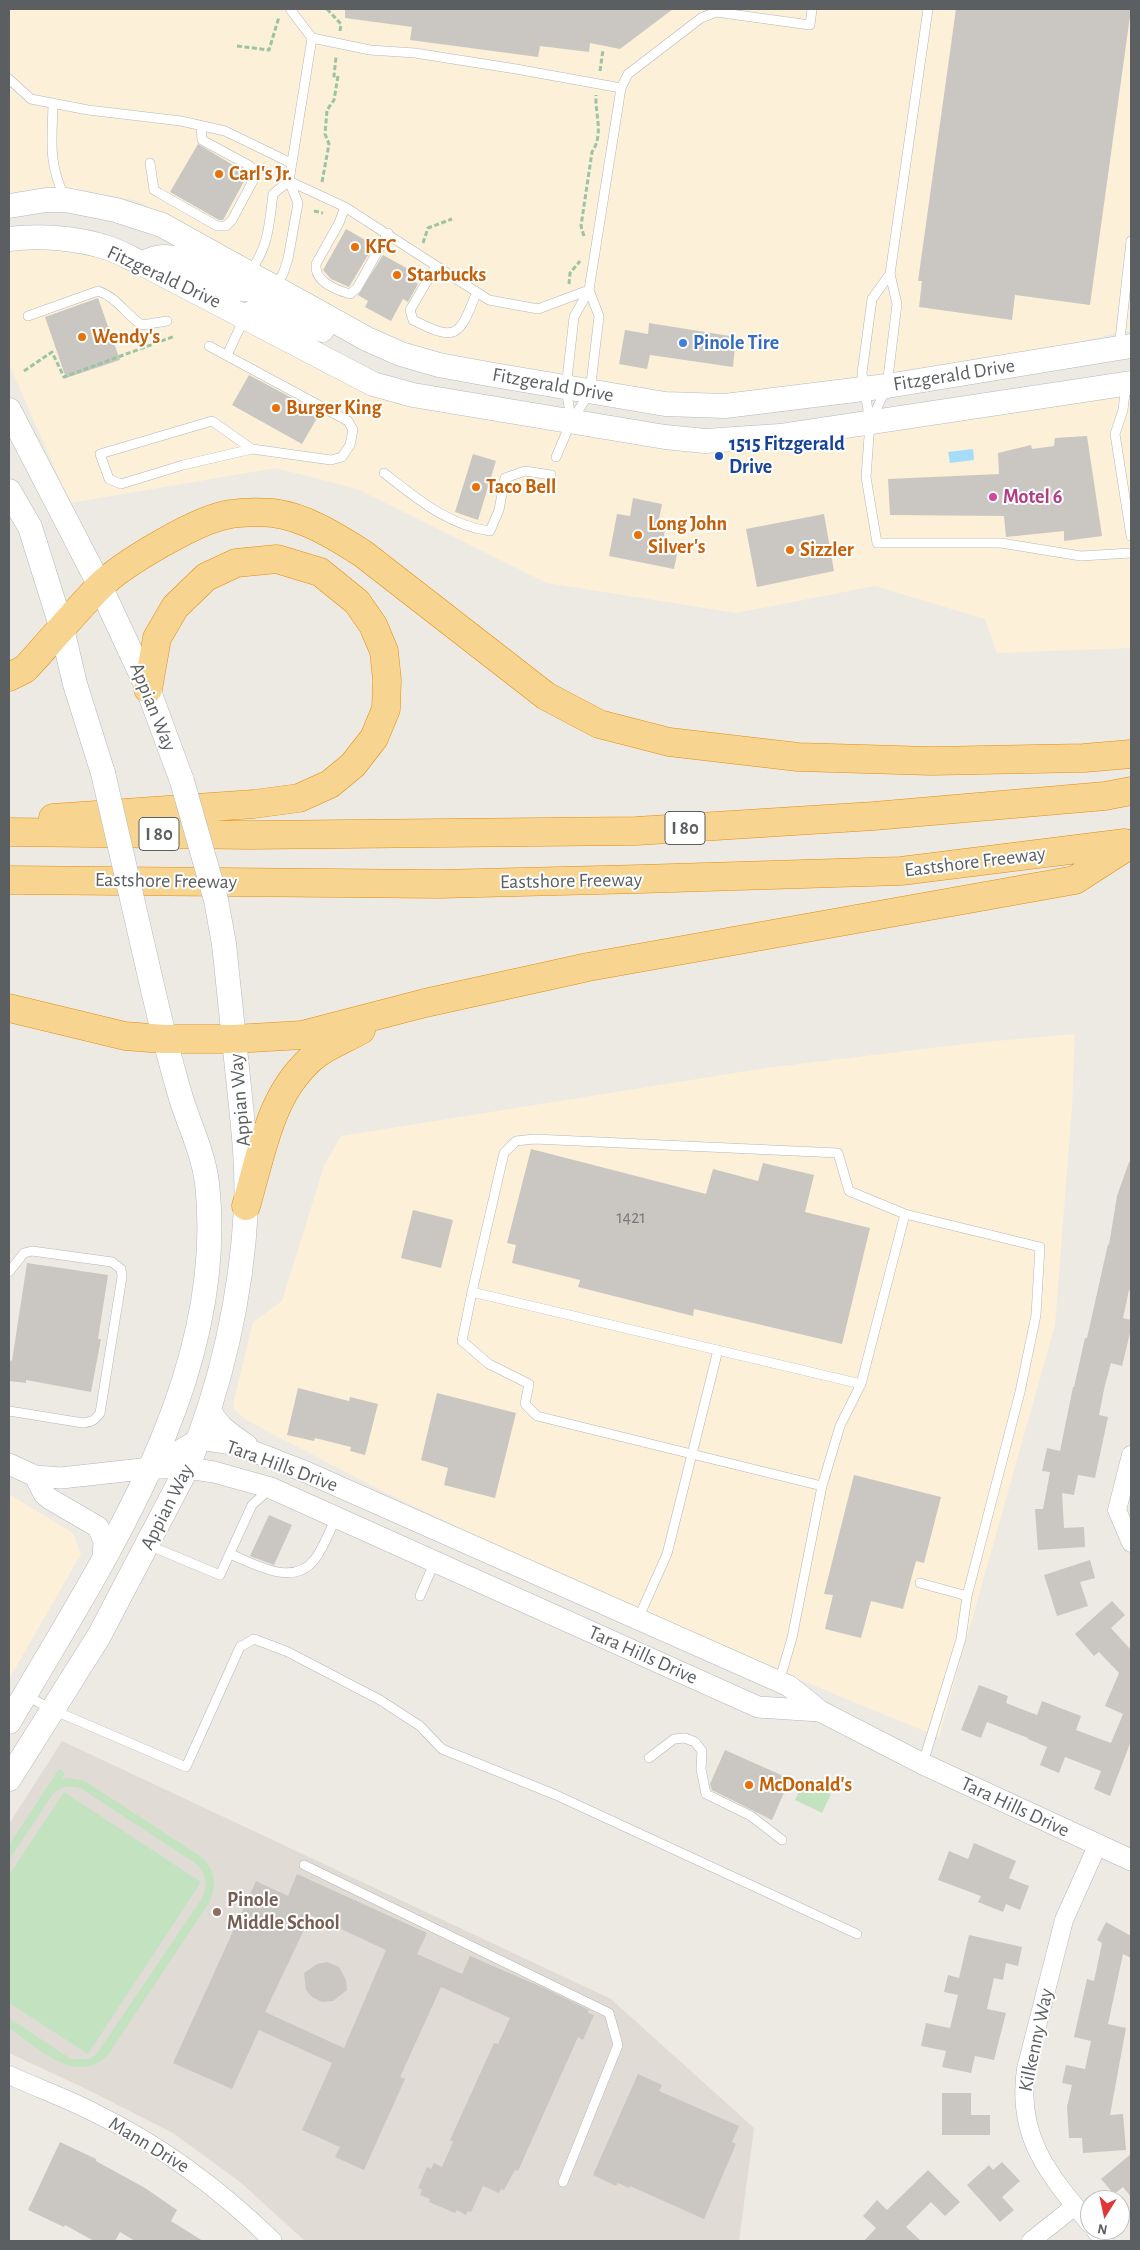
<!DOCTYPE html>
<style>
body{margin:0}
#map{position:relative;width:1140px;height:2250px;overflow:hidden;background:#edeae3;font-family:"Alegreya Sans",sans-serif}
canvas{display:block}
.frame{position:absolute;inset:0;border:10px solid #5b5f62;pointer-events:none}
.north{position:absolute;left:1080px;top:2190px;width:50px;height:50px;box-sizing:border-box;background:#fff;border:1px solid #bdbfc0;border-radius:50%;rotate:190deg;font-size:14px;font-weight:700;line-height:20px;text-align:center;color:#5b5f62}
.north::after{content:'';display:block;margin:auto;width:18px;height:22px;background:#df3638;clip-path:polygon(50% 0,100% 100%,50% 72%,0 100%)}
</style>
<div id="map">
<canvas width="1140" height="2250"></canvas>
<div class="frame"></div>
<div class="north">N</div>
</div>
<script>
const ctx = document.querySelector('canvas').getContext('2d');
ctx.lineJoin = 'round';
function paint(path, color) { ctx.fillStyle = color; ctx.fill(path, 'evenodd'); }
function strokePath(path, color, width, dash) { ctx.strokeStyle = color; ctx.lineWidth = width; ctx.lineCap = dash ? 'butt' : 'round'; ctx.setLineDash(dash || []); ctx.stroke(path); }
function drawText(font, color, halo, rows, align = 'center') {
  ctx.font = font + ' "Alegreya Sans",sans-serif'; ctx.lineWidth = 4; ctx.setLineDash([]); ctx.textBaseline = 'middle'; ctx.strokeStyle = halo; ctx.fillStyle = color; for (const [text, x, y, turn = 0] of rows) {
    ctx.save(); ctx.translate(x, y); ctx.rotate((+turn || 0) * Math.PI / 180); ctx.textAlign = isNaN(turn) ? turn : align; if (halo) ctx.strokeText(text, 0, 0); ctx.fillText(text, 0, 0); ctx.restore();
  }
}
paint(new Path2D(`
 M9,9H1131V330L971,366L781,394L687,398L569,383L409,347L290,288L138,201L75,189L33,194L9,201Z
 M9,244L88,248L381,393L594,433L817,438L1131,387V648L997,653L985,619L875,586L736,613L547,583L357,489L276,468L70,503L9,364Z
 M1075,1034L1072,1107L1055,1325L939,1737L647,1617L382,1491L246,1420L233,1408L234,1400L253,1322L282,1301L324,1166L341,1136L766,1068L973,1043Z
 M9,1494L73,1533L81,1554L9,1679Z`), '#fcf0d9');
paint(new Path2D(`
 M62,1741L611,1999L754,2128L739,2241H305L240,2182L173,2133L82,2087L9,2053V1824Z`), '#e0dbd4');
paint(new Path2D(`
 M59,1769L65,1773L62,1779L70,1778L85,1781L203,1858C215,1872 217,1884 210,1901L108,2055C75,2087 37,2047 9,2028V2018L71,2059H89L96,2055L201,1900C208,1886 207,1877 198,1865L82,1789C70,1785 61,1786 52,1795L9,1860V1845Z
 M804,1781L831,1794L822,1813L795,1800Z
 M64,1792L201,1882L88,2054L9,2003V1875Z`), '#c3e3c0');
paint(new Path2D(`
 M973,449L974,460L950,463L948,452Z`), '#a5dcfa');
paint(new Path2D(`
 M345,9H673L620,49L590,43L589,52L540,46L538,57L410,40L412,27L345,18Z
 M956,9H1131L1090,305L1015,295L1012,320L919,307L922,281H918Z
 M198,144L248,174L223,220H219L170,192Z
 M346,229L374,245L349,287L331,279L323,270Z
 M383,255L419,275L415,282L418,284L408,302L403,299L391,321L365,307L368,301L358,295Z
 M98,298L120,360L66,378L45,317Z
 M649,323L736,337L733,367L650,355L647,369L619,364L625,330L648,334Z
 M249,375L320,413L302,444L232,405Z
 M1087,436L1102,536L1064,541V531L1006,537L1004,516L890,515L888,479L999,474L998,453L1031,445L1032,449L1054,446L1055,438Z
 M473,454L496,461L478,520L455,512Z
 M633,498L662,504L659,519L667,520L661,550L677,554L674,569L609,556L617,514L630,516Z
 M824,514L834,571L757,587L746,529Z
 M531,1149L706,1194L713,1169L758,1181L763,1163L814,1175L805,1212L870,1228L842,1344L694,1309L693,1316L578,1287L580,1280L512,1263L516,1245L507,1243Z
 M1129,1162L1131,1163V1291L1129,1290L1123,1318L1131,1320V1329L1122,1366L1111,1363L1105,1385L1099,1415L1108,1417L1095,1478L1078,1475L1074,1495L1062,1493L1064,1528L1084,1527L1085,1547L1038,1550L1035,1509H1043L1050,1472L1042,1471L1047,1448L1060,1451L1073,1387H1074L1085,1338H1087L1108,1244L1109,1245L1117,1196Z
 M413,1210L453,1220L441,1268L401,1258Z
 M27,1263L108,1275L98,1339H101L91,1392L26,1380V1383L9,1381V1360L12,1361Z
 M298,1388L349,1401L350,1397L378,1404L365,1455L350,1451L351,1447L315,1438L314,1441L287,1435Z
 M437,1393L516,1413L495,1498L444,1485L448,1468L421,1460Z
 M854,1475L941,1497L924,1563L916,1561L903,1609L871,1601L861,1638L825,1629L833,1595L824,1594Z
 M269,1515L292,1525L274,1565L250,1556Z
 M1090,1560L1095,1578L1080,1582L1088,1606L1057,1616L1044,1575Z
 M1112,1601L1125,1615L1111,1628L1130,1649L1131,1647V1741L1110,1796L1094,1789L1101,1771L1065,1757L1059,1773L1040,1765L1047,1747L1028,1739V1738L987,1722L981,1738L961,1730L979,1685L1008,1696L1006,1703L1037,1715L1042,1701L1081,1716L1076,1730L1111,1743L1123,1714L1105,1706L1119,1673L1099,1652L1094,1656L1075,1634Z
 M725,1750L790,1779L772,1820L712,1790L710,1784Z
 M974,1843L1016,1861L1009,1878L1029,1886L1020,1910L1006,1904L1003,1912L978,1902L981,1896L938,1880L949,1851L968,1859Z
 M297,1874L427,1933L417,1954L462,1974L470,1956L544,1988L589,2010L588,2013L594,2015L583,2040L578,2037L518,2171L515,2170L504,2190L501,2189L499,2193L483,2186L471,2212L468,2211L466,2215L457,2210L455,2213L429,2202L430,2199L420,2195L422,2190L418,2188L427,2167L431,2169L434,2163L442,2167L453,2142L450,2140L494,2043L498,2044L510,2018L441,1987L400,2077L405,2079L364,2170L335,2157L340,2147L302,2130L332,2063L259,2030L232,2089L173,2063L256,1881L288,1896ZM311,1915L386,1950L344,2048L265,2012Z
 M1106,1922L1131,1936V1958L1123,1954L1108,2024L1126,2028L1110,2115L1123,2114L1126,2150L1083,2153L1082,2138H1069L1067,2107L1072,2085L1062,2083L1066,2065L1085,2069L1091,2041L1074,2037L1087,1979L1094,1981L1102,1943L1097,1940Z
 M969,1935L1022,1947L1018,1966L1006,1963L1003,1980L994,1978L987,2009L1006,2013L994,2060L975,2056L971,2073L942,2067L946,2051L921,2046L926,2023L950,2028L958,1995L944,1992L948,1975L959,1978Z
 M327,1962L339,1967L346,1980L347,1990L333,2001L322,2002L312,1997L306,1990L304,1973L317,1964Z
 M638,2074L662,2085L659,2091L739,2126L732,2142L736,2144L704,2219L630,2186L629,2188L618,2183L616,2186L593,2175Z
 M942,2093H971V2115H990V2135H942Z
 M60,2142L96,2159V2161L145,2188L177,2210L171,2221L203,2241H135L120,2232L115,2241H94L65,2225L64,2227L28,2210Z
 M1131,2154V2197L1123,2187L1114,2194L1101,2179Z
 M1002,2162L1020,2181L1002,2197L1014,2210L1000,2222L967,2185L989,2165L993,2170Z
 M928,2170L960,2202L945,2216L931,2202L906,2227L921,2241H864L876,2228L863,2216L877,2200L887,2210Z`), '#cac7c2');
const service = new Path2D(`
 M290,9L312,38
 M9,79L31,99L88,110L181,121L225,131L291,163
 M621,88L628,74L701,18L716,12L810,25L812,9
 M53,104C52,141 48,163 65,198
 M150,163L154,190L159,193L217,226H226L232,220L255,177L254,171L250,166L202,140L201,126
 M289,181L345,207L489,300L538,309L589,290
 M345,207L339,223L316,264C314,282 336,290 350,294L357,288L388,233
 M436,266L410,310L413,320C456,342 459,337 476,294
 M249,273C269,247 269,225 273,194L289,181
 M890,274L872,299L862,373L870,423L866,477L877,543H1001L1081,556L1131,553
 M275,286L283,274L288,259L298,203L289,181L312,38L370,50L415,53L516,69L621,88L589,290L574,317L566,388L571,419
 M28,316L98,291C117,297 126,315 142,325L167,321
 M209,346L348,421L353,430L350,445L342,457L331,460L252,449L183,465L121,484L109,479L100,454L212,421L252,449
 M1119,348L1131,241
 M227,355L244,319
 M1126,384L1123,410L1115,434L1131,536
 M872,419L887,386L897,304L890,274L928,9
 M556,457L571,422L590,392L599,316L589,290
 M384,473C416,498 449,526 490,531L499,510L505,478L525,471L551,475
 M9,1272L24,1253L32,1251L112,1262L121,1269L122,1277L100,1413C95,1420 92,1422 83,1423L9,1411
 M472,1292L462,1341L489,1364L529,1384L525,1404L537,1416L822,1486
 M861,1384L472,1292L504,1153L516,1141L534,1139L838,1153L849,1191L905,1214L1040,1247L1036,1315L1020,1392L967,1596L920,1583
 M148,1545L220,1575L252,1505L270,1489
 M230,1554C255,1564 293,1588 315,1559C324,1547 329,1532 336,1518
 M420,1596L435,1561
 M638,1619L667,1554L718,1350
 M779,1682L792,1638L822,1486L840,1426L861,1384L905,1214
 M25,1695L53,1710L186,1767L240,1647L254,1639L288,1652L380,1700L420,1726L442,1749L556,1795L857,1934
 M649,1758L674,1739L685,1738L695,1742L702,1751L701,1769L706,1794L751,1816L782,1840
 M923,1763L961,1639L967,1596
 M304,1865L609,2013L618,2045L563,2182`);
const minor = new Path2D(`
 M1131,1455L1117,1510L1131,1543
 M9,2075C37,2088 66,2098 93,2112C161,2145 220,2189 273,2241
 M1090,2224C1049,2175 1016,2137 1026,2069L1064,1920L1098,1844
 M1095,2230L1104,2241
 M1031,2241L1075,2206`);
const tertiary = new Path2D(`
 M209,1406C216,1425 231,1434 247,1445
 M9,1464L35,1476L61,1478L151,1468H187L214,1472L271,1488L758,1707L820,1711
 M151,1468L199,1439L237,1445L306,1472L789,1686L820,1711L923,1764L1131,1860
 M35,1476L44,1494L50,1499L98,1527L104,1541L103,1560`);
const secondary = new Path2D(`
 M9,206L46,200H66L116,210L162,225L367,339L401,354L439,365L488,374L665,404L725,406L887,386L1131,346
 M9,239C40,235 78,238 108,248C120,252 132,259 143,264L373,384L413,395L665,437L705,441L780,436L1131,383
 M143,264C176,242 204,278 235,287C247,291 261,289 273,287
 M246,316L261,308L278,311L322,330
 M9,410L100,586L148,689L182,781
 M9,491L30,527L62,629L75,684L103,773
 M9,1722C102,1562 229,1378 207,1183C203,1152 190,1127 181,1098C168,1055 158,1012 148,968
 M9,1779L99,1636L187,1468C221,1388 242,1294 246,1207C248,1167 243,1126 239,1087C234,1039 229,991 224,944`);
const motorway = new Path2D(`
 M9,677L25,669C50,642 74,613 99,587C122,564 199,518 231,514C244,512 260,512 273,513C305,517 335,536 362,553L546,696L599,724L669,742L798,757L931,761L1084,758L1131,754
 M53,818L254,804L299,798L330,784L353,765L374,738L386,709L387,680L384,651L373,625L357,602L320,572L277,559L236,563L206,577L175,607L157,638L148,689
 M9,832L250,835L636,831L874,816L1105,796L1131,791
 M9,880L439,884L640,879L901,871L1125,843
 M9,1008L125,1036L163,1039H234L302,1035L425,1003L588,967L1075,880L1131,844
 M246,1206C262,1153 270,1090 317,1054C329,1045 347,1038 361,1030`);
strokePath(service, '#b3b6b9', 10);
strokePath(minor, '#b3b6b9', 19);
strokePath(tertiary, '#b3b6b9', 22);
strokePath(secondary, '#b4b8bc', 25);
strokePath(motorway, '#e38d0d', 29);
strokePath(new Path2D(`
 M327,9L341,24L340,31
 M237,46L269,50L279,17
 M600,71L603,50
 M322,182L329,144L325,134L327,110L334,100L338,76H334L336,57
 M314,211L323,213
 M584,236L581,226L592,152C604,134 595,115 596,95
 M423,243L428,228L452,219
 M569,284L570,273L580,261
 M24,371L52,352L64,377L175,336`), '#9ac4a2', 3, [5, 2.5]);
strokePath(service, '#fff', 9);
strokePath(minor, '#fff', 18);
strokePath(tertiary, '#fff', 21);
strokePath(secondary, '#fff', 24);
strokePath(motorway, '#f7d490', 28);
const secondaryBridge = new Path2D(`
 M103,773L148,968
 M182,781L216,900L224,944`);
strokePath(secondaryBridge, '#b4b8bc', 25, []);
strokePath(secondaryBridge, '#fff', 24);
for (const [x, y, r, color] of [
 [219,174,5,"#e8710a"],
 [355,247,5,"#e8710a"],
 [397,275,5,"#e8710a"],
 [82,337,5,"#e8710a"],
 [683,343,5,"#3f7fe0"],
 [276,408,5,"#e8710a"],
 [719,456,5,"#1a4fb4"],
 [476,487,5,"#e8710a"],
 [993,497,5,"#d1479c"],
 [638,535,5,"#e8710a"],
 [790,550,5,"#e8710a"],
 [749,1785,5,"#e8710a"],
 [217,1912,5,"#8d6e63"]
]) { const dot = new Path2D(); dot.arc(x, y, r, 0, 2 * Math.PI); ctx.fillStyle = color; ctx.fill(dot); strokePath(dot, '#fff', 2); }
drawText('18px', '#77797a', null, [
 ["1421",631,1218]
]);
for (const [x, y, w] of [
 [685,828,40],
 [159,834,40]
]) { const box = new Path2D(); box.roundRect(x - w / 2, y - 16.5, w, 33, 4); ctx.fillStyle = '#fff'; ctx.fill(box); strokePath(box, '#5b5f62', 1); }
drawText('bold 19px', '#5b5f62', null, [
 ["I 80",685,828],
 ["I 80",159,834]
]);
drawText('bold 20px', '#c56008', '#fff', [
 ["Carl's Jr.",229,174],
 ["KFC",365,247],
 ["Starbucks",407,275],
 ["Wendy's",92,337],
 ["Burger King",286,408],
 ["Taco Bell",486,487],
 ["Long John",648,524],
 ["Silver's",648,547],
 ["Sizzler",800,550],
 ["McDonald's",759,1785]
], 'left');
drawText('20px', '#5b5f62', '#fff', [
 ["Fitzgerald Drive",164,277,25],
 ["Fitzgerald Drive",954,375,-9],
 ["Fitzgerald Drive",553,385,10],
 ["Appian Way",153,707,68],
 ["Eastshore Freeway",975,862,-7],
 ["Eastshore Freeway",166,881,1],
 ["Eastshore Freeway",571,881,-1],
 ["Appian Way",240,1100,-95],
 ["Tara Hills Drive",282,1466,20],
 ["Appian Way",167,1507,-63],
 ["Tara Hills Drive",643,1655,24],
 ["Tara Hills Drive",1015,1807,25],
 ["Kilkenny Way",1036,2040,-78],
 ["Mann Drive",149,2145,31]
]);
drawText('bold 20px', '#366cbe', '#fff', [
 ["Pinole Tire",693,343]
], 'left');
drawText('bold 20px', '#164399', '#fff', [
 ["1515 Fitzgerald",729,444],
 ["Drive",729,467]
], 'left');
drawText('bold 20px', '#b23c85', '#fff', [
 ["Motel 6",1003,497]
], 'left');
drawText('bold 20px', '#785e54', '#fff', [
 ["Pinole",227,1900],
 ["Middle School",227,1923]
], 'left');
</script>
